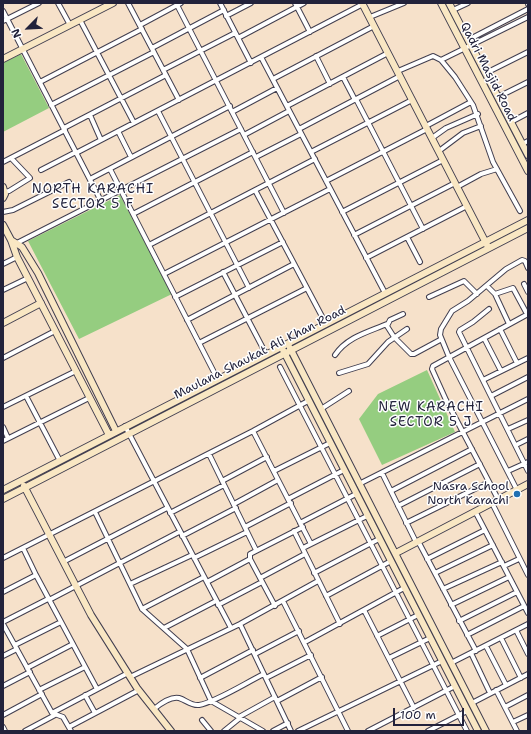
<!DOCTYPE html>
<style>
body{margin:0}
#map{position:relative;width:531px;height:734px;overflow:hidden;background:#f6e1ca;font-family:"Shantell Sans",sans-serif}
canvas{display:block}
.frame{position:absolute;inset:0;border:4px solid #22223b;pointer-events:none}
.north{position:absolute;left:8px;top:8px;width:40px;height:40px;-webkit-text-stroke:3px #fff;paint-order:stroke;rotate:246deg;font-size:11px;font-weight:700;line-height:16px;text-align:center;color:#22223b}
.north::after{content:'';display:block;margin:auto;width:14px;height:18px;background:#22223b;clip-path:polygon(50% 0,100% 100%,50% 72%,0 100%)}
.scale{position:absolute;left:393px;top:708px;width:71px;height:18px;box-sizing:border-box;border:2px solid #22223b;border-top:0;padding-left:5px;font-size:12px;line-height:14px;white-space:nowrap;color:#22223b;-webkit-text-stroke:3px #fff;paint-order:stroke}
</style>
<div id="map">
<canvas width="531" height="734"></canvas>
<div class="frame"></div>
<div class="north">N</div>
<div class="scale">100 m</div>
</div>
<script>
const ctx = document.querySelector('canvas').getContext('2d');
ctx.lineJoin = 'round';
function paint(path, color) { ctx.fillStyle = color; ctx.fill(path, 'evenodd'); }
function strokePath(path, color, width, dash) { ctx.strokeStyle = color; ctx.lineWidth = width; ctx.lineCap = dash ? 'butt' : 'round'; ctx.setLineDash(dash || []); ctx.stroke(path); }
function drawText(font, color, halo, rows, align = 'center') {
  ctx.font = font + ' "Shantell Sans",sans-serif'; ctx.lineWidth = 3; ctx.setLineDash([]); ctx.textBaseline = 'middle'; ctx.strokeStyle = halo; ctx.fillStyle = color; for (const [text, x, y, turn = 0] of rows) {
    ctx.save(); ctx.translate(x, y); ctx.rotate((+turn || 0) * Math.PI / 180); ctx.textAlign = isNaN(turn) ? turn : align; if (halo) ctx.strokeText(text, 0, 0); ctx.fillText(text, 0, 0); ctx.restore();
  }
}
paint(new Path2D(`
 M21,54L49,108L3,132V63Z
 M120,195L172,294L79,339L28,241Z
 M427,370L455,432L382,465L359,419L378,394Z`), '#95cd80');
const street = new Path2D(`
 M58,3L70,25
 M128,3L179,100
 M176,3L284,213
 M220,3L251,63
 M295,3L310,32
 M528,3V4
 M453,10L468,3
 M3,11L101,201
 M226,16L251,3
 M370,17L404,3
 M80,20L134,123
 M3,21L39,3
 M140,25L181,3
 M238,38L304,3
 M468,40L528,9
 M152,48L224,10
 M316,56L330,84
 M261,57L385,293
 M441,60L528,17
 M163,70L235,33
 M398,71L433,56L441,60L455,77L473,105L493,162L520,211
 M486,73L528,52
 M343,77L355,100
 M273,79L374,26
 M40,82L142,29
 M498,97L528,82
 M356,99L423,229
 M51,105L154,52
 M287,106L388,53
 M158,111L249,288
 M232,112L277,88
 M90,115L101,140
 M511,122L528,113
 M426,126L471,102
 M64,128L166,75
 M299,129L400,76
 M118,131L131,157
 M244,135L289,111
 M432,138L446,128L478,114
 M522,144L528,141
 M439,151L463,133L481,126
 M311,152L412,100
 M76,153L363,4
 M256,157L301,134
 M3,162L65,130
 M110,169L218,380
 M41,170L76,152
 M90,179L230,106
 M326,181L427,129
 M457,187L481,174L497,169
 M255,190L326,324
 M4,192L9,191L30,178L11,158
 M3,212L13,210L69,182
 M342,212L443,160
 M133,214L253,152
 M354,235L455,183
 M407,237L420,262
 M15,244L241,129
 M149,245L315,159
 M366,258L467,206
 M3,264L17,257
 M223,272L266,354
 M164,274L330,189
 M524,284L528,292
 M487,286L495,294L509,324
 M3,290L28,278
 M495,294L513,288L527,314
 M175,297L283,242
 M429,297L464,281L477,294
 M489,309L473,322L460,330L459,332L528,471
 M403,314L390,320L387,326L394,337L411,354H414L440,340
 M187,320L294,264
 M500,329L517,363
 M484,338L501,371
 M199,343L307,288
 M335,355C347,337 368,332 387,324
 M3,358L55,331
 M280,367L467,731
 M339,373L368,364L388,342L407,329
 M483,380L528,358
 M26,396L60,461
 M491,396L528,377
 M3,407L76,371
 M321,409L349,391
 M125,426L231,628
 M3,427L8,438
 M508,429L528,420
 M253,431L311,544
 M3,441L89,398
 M516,445L528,439
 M209,454L256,550
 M274,471L330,443
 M508,471L528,462
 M382,473L416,542
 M222,481L267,457
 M359,484L528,399
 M517,490L449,357L440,335L441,329L452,311L468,301L506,269L522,260L525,261L528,268
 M391,491L472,449
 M288,499L344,470
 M498,499L446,400L432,369L433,366L528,314
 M492,503L528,575
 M234,504L278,480
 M398,506L480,464
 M475,511L528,613
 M95,512L142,609L187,649L211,701L263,731
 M170,513L224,485
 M300,523L356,494
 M406,523L489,482
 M245,527L291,503
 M294,531L340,624
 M182,536L236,508
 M418,541L476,651
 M23,548L36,575L97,689
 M303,548L367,516
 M3,558L253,431L308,401
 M194,558L247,532
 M427,559L485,530
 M63,562L167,508
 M504,566L519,559
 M314,573L379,539
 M435,573L493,545
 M260,578L305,554
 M207,582L250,559
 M130,584L192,555
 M443,589L502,562
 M3,592L36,575
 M326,596L391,561
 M49,600L179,532
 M283,601L348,731
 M218,605L262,582
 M451,605L509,577
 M275,606L250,559V554L303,527
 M142,609L204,577
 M364,610L414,708
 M459,621L517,592
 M3,622L48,599
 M3,624L52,713L63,717L71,731
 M240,624L291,731
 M164,628L216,601
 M516,630L528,654
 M467,635L524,606
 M377,636L418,615
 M501,638L521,678
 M305,642L404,588
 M15,645L61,622
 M486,646L506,685
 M471,653L490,693
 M255,654L299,631
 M3,656L17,649
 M389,658L430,638
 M451,663L528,624
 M27,668L73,644
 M130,677L240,624L318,581
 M200,678L253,650
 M266,678L311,655
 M3,686L30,672
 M39,690L85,667
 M496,690L517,731
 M85,695L95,713
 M277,701L322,677
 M472,703L528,674
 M505,707L528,695
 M154,709C160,704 170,696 179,698C186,700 191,706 199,705C216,702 247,682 264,674
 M52,713L128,673
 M3,715L42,694
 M239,717L275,697
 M202,720L211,731
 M513,722L528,715
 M3,727L5,731
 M69,727L139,690
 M25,731L55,715
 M224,731L240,718
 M273,731L288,723
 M298,731L442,661
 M368,731L455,686
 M428,731L467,711`);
const secondary = new Path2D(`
 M362,3L487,245
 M441,3L528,171
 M449,3L528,155
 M3,59L113,3
 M3,187L5,194L3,198
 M3,225L11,240L17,257L109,435
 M11,240L22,247L38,273L116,431
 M3,323L41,303
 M290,348L486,731
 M283,350L478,731
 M24,486L91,615L137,688L171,731
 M3,490L528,220
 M3,499L528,228
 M396,553L528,484`);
strokePath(street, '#423f50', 6);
strokePath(secondary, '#423f50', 8);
strokePath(street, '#fff', 4);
strokePath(secondary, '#f9e7c3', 6);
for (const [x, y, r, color] of [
 [517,494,4,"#1f6fb2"]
]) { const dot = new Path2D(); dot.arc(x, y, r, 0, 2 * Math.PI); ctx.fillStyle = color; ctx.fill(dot); strokePath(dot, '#fff', 1.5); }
drawText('12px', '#22223b', '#fff', [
 ["Qadri Masjid Road",488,72,63],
 ["Maulana Shaukat Ali Khan Road",260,353,-27]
]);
drawText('12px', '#22223b', '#fff', [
 ["Nasra School",509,487],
 ["North Karachi",509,501]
], 'right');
ctx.letterSpacing = '1px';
drawText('13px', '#22223b', '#fff', [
 ["NORTH KARACHI",93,190],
 ["SECTOR 5 F",93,205],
 ["NEW KARACHI",431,408],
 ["SECTOR 5 J",431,423]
]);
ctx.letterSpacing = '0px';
</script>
